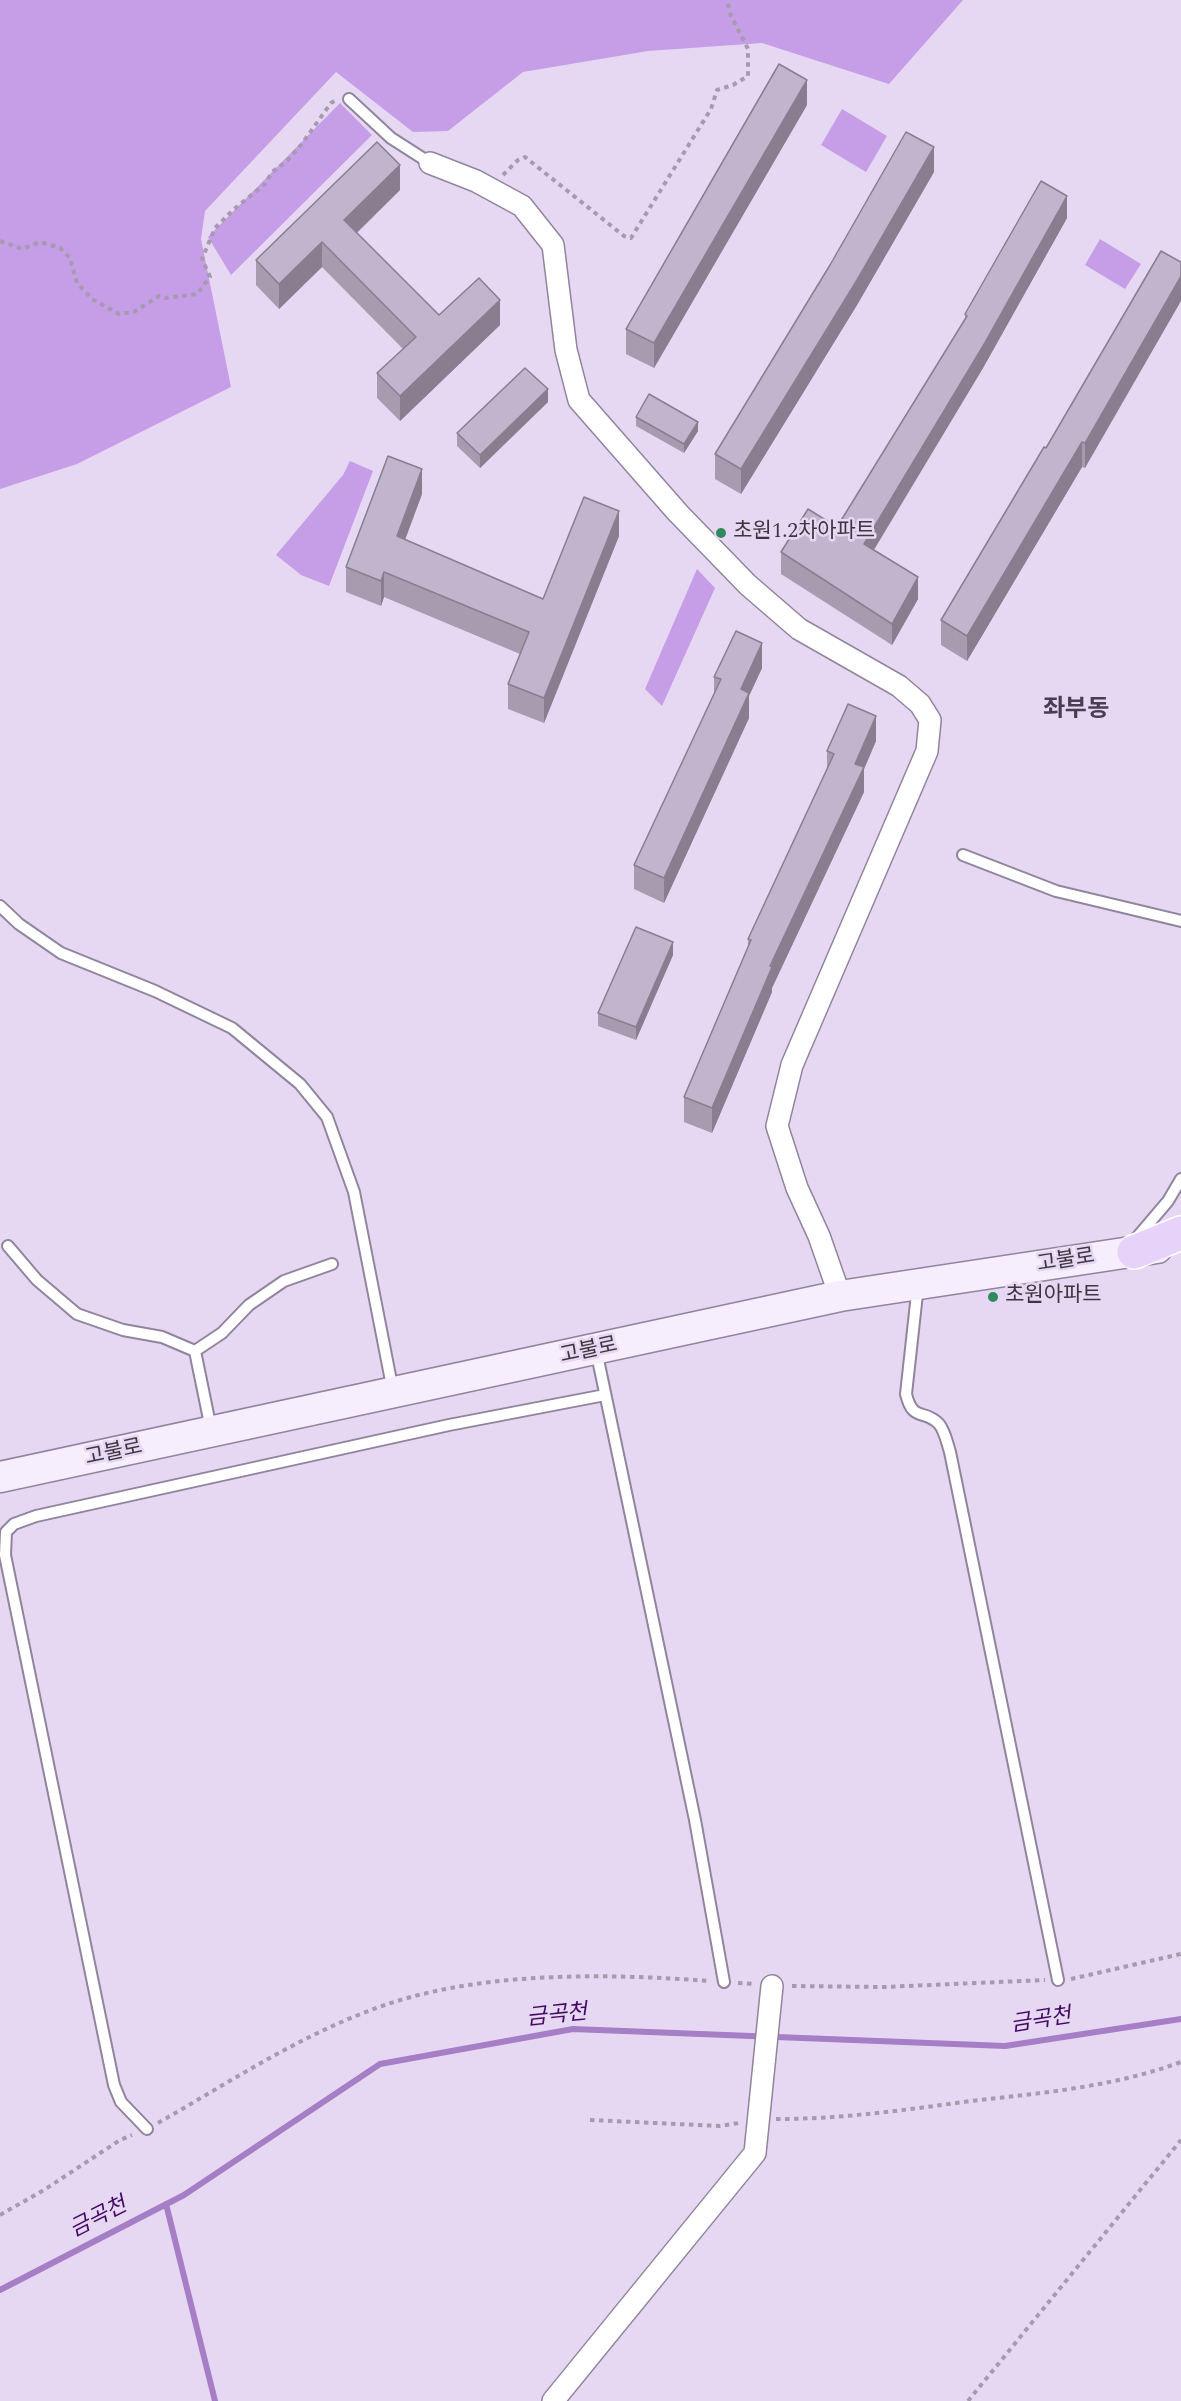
<!DOCTYPE html>
<meta charset="utf-8">
<style>
body{margin:0}
canvas{display:block;background:#e6d8f2}
</style>
<canvas width="1181" height="2401"></canvas>
<script>
const ctx = document.querySelector('canvas').getContext('2d');
ctx.lineJoin = 'round';
function paint(path, color) { ctx.fillStyle = color; ctx.fill(path, 'evenodd'); }
function strokePath(path, color, width, dash) { ctx.strokeStyle = color; ctx.lineWidth = width; ctx.lineCap = dash ? 'butt' : 'round'; ctx.setLineDash(dash || []); ctx.stroke(path); }
function drawText(font, color, halo, rows, align = 'center') {
  ctx.font = font + ' Spectral,"Noto Sans KR",serif'; ctx.lineWidth = 5; ctx.setLineDash([]); ctx.textBaseline = 'middle'; ctx.strokeStyle = halo; ctx.fillStyle = color; for (const [text, x, y, turn = 0] of rows) {
    ctx.save(); ctx.translate(x, y); ctx.rotate((+turn || 0) * Math.PI / 180); ctx.textAlign = isNaN(turn) ? turn : align; if (halo) ctx.strokeText(text, 0, 0); ctx.fillText(text, 0, 0); ctx.restore();
  }
}
paint(new Path2D(`
 M0,0H963L889,84L762,43L648,51L523,72L448,131L413,132L336,72L205,211L201,239L231,387L77,464L0,489Z
 M340,103L372,135L231,275L208,237Z
 M842,109L887,136L866,172L821,145Z
 M1100,239L1141,264L1125,289L1085,265Z
 M350,461L373,471L329,586L301,575L276,555L343,475Z
 M697,569L715,588L662,706L645,689Z`), '#c69de7');
strokePath(new Path2D(`
 M166,2204L215,2401
 M0,2290L184,2195L380,2064L573,2029L1005,2046L1181,2019`), '#a67ec5', 6);
const service = new Path2D(`
 M349,99L391,138L430,163
 M963,855L1056,891L1181,921
 M0,906L19,924L61,953L155,991L232,1028L300,1084L327,1117L354,1192L393,1391
 M1134,1241L1168,1201L1181,1179
 M8,1246L37,1280L77,1314L123,1330L162,1337L195,1351L222,1333L249,1305L284,1281L332,1264
 M918,1285L906,1394C913,1423 924,1408 939,1424C945,1431 947,1443 950,1452L1058,1980
 M596,1350L695,1820L724,1982
 M195,1351L211,1429
 M147,2129L121,2102L114,2085L5,1555L6,1532L14,1524L36,1516L449,1425L605,1395`);
const minor = new Path2D(`
 M430,163L476,181L522,206L553,245L566,350L579,400L678,513L748,585L799,629L899,686L920,704L930,720L927,751L792,1065L777,1126L797,1188L819,1236L840,1296
 M553,2401L755,2153L772,1986`);
const secondary = new Path2D(`
 M0,1477L840,1296L1157,1248`);
const trunk = new Path2D(`
 M1134,1252L1181,1233`);
strokePath(service, '#91859d', 14);
strokePath(minor, '#91859d', 24);
strokePath(secondary, '#91859d', 33);
strokePath(trunk, '#fff', 36);
strokePath(new Path2D(`
 M503,175L518,160L525,157L624,236L631,238L711,109L717,90L733,85L748,76V49L731,16L727,0
 M0,241L22,249L40,242L60,248L70,258L77,283L92,299L119,314L134,312L159,296L166,298L197,294L210,277L202,259L215,228L233,210L265,184L272,172L287,161L301,145L331,103L336,100
 M1071,1979L1181,1954
 M738,1983L754,1984
 M792,1986L884,1987L1045,1980
 M776,2119C842,2119 905,2110 971,2101C1042,2093 1113,2087 1181,2062
 M590,2120L720,2126L739,2123
 M158,2123C228,2083 296,2038 371,2010C472,1971 603,1973 709,1981
 M0,2215L44,2190L120,2140L132,2135
 M968,2401L1181,2140`), '#a59aae', 4, [4.5, 4.5]);
strokePath(service, '#fff', 10);
strokePath(minor, '#fff', 21);
strokePath(secondary, '#f6eefd', 30);
strokePath(trunk, '#e7d2fa', 33);
paint(new Path2D(`
 M807,105L654,368L626,354V329Z
 M934,172L857,305L741,494L715,479V454Z
 M400,190L357,233L439,315L500,325L400,421L377,398V373L403,349L322,267L279,309L256,285V260Z
 M1067,218L983,368L874,550L918,599L892,645L781,574V552L837,527L965,320V314Z
 M1161,251L1085,468L1082,467L967,661L941,645V620L1046,448Z
 M548,402L480,468L457,446V433Z
 M636,417L698,431L684,453L636,426Z
 M422,494L405,540L543,599L619,536L544,723L508,709V684L520,654L384,597L381,606L346,592V567Z
 M762,668L749,696V718L664,903L634,889V865L714,694V677Z
 M876,741L864,769V792L772,988V992L712,1133L684,1122V1097L748,947V939L827,769V751Z
 M673,955L636,1040L598,1026V1013Z`), '#a79bb0');
paint(new Path2D(`
 M807,80V105L654,368V343Z
 M934,147V172L857,305L741,494V469Z
 M400,165V190L344,245V220Z
 M1067,196V218L983,368L864,566V544Z
 M322,242V267L279,309V284Z
 M1181,276V301L1085,468V443Z
 M500,300V325L400,421V396Z
 M548,389V402L480,468V455Z
 M698,422V431L684,453V444Z
 M1082,442V467L967,661V636Z
 M422,469V494L397,561V536Z
 M619,511V536L544,723V698Z
 M384,572V597L381,606V581Z
 M918,577V599L892,645V624Z
 M762,643V668L749,696V718L664,903V878L741,689Z
 M876,716V741L864,769V792L772,988V992L712,1133V1108L855,764Z
 M673,942V955L636,1040V1027Z`), '#887e90');
const building = new Path2D(`
 M779,64L807,80L654,343L626,329Z
 M906,132L934,147L857,280L741,469L715,454L830,265Z
 M377,142L400,165L344,220L439,315L479,278L500,300L400,396L377,373L416,337L322,242L279,284L256,260Z
 M1041,181L1067,196L983,346L864,544L918,577L892,624L781,552L808,509L837,527L967,316L965,314Z
 M1161,251L1181,262V276L1085,443L1082,442L967,636L941,620L1044,447L1046,448Z
 M525,368L548,389L480,455L457,433Z
 M649,394L698,422L684,444L636,417Z
 M388,456L422,469L397,536L543,599L584,497L619,511L544,698L508,684L529,632L384,572L381,581L346,567Z
 M736,631L762,643L741,689L749,693L664,878L634,865L721,679L714,677Z
 M848,704L876,716L855,764L864,767L770,966L772,967L712,1108L684,1097L751,940L748,939L834,754L827,751Z
 M636,927L673,942L636,1027L598,1013Z`);
paint(building, '#c2b4cd');
strokePath(building, '#887e90', 1.5);
for (const [x, y, r, color] of [
 [721,533,6,"#30895f"],
 [993,1297,6,"#30895f"]
]) { const dot = new Path2D(); dot.arc(x, y, r, 0, 2 * Math.PI); ctx.fillStyle = color; ctx.fill(dot); strokePath(dot, '#e6d8f2', 2); }
drawText('21px', '#3b3640', '#e6d8f2', [
 ["초원1.2차아파트",733,533],
 ["초원아파트",1005,1297]
], 'left');
drawText('21px', '#3b3640', '#e6d8f2', [
 ["고불로",1066,1262,-9],
 ["고불로",589,1352,-12],
 ["고불로",114,1454,-12]
]);
drawText('italic 22px', '#440a63', '#e6d8f2', [
 ["금곡천",557,2017,-6],
 ["금곡천",1041,2022,-9],
 ["금곡천",99,2219,-27]
]);
drawText('bold 24px', '#493d52', '#e6d8f2', [
 ["좌부동",1076,711]
]);
</script>
